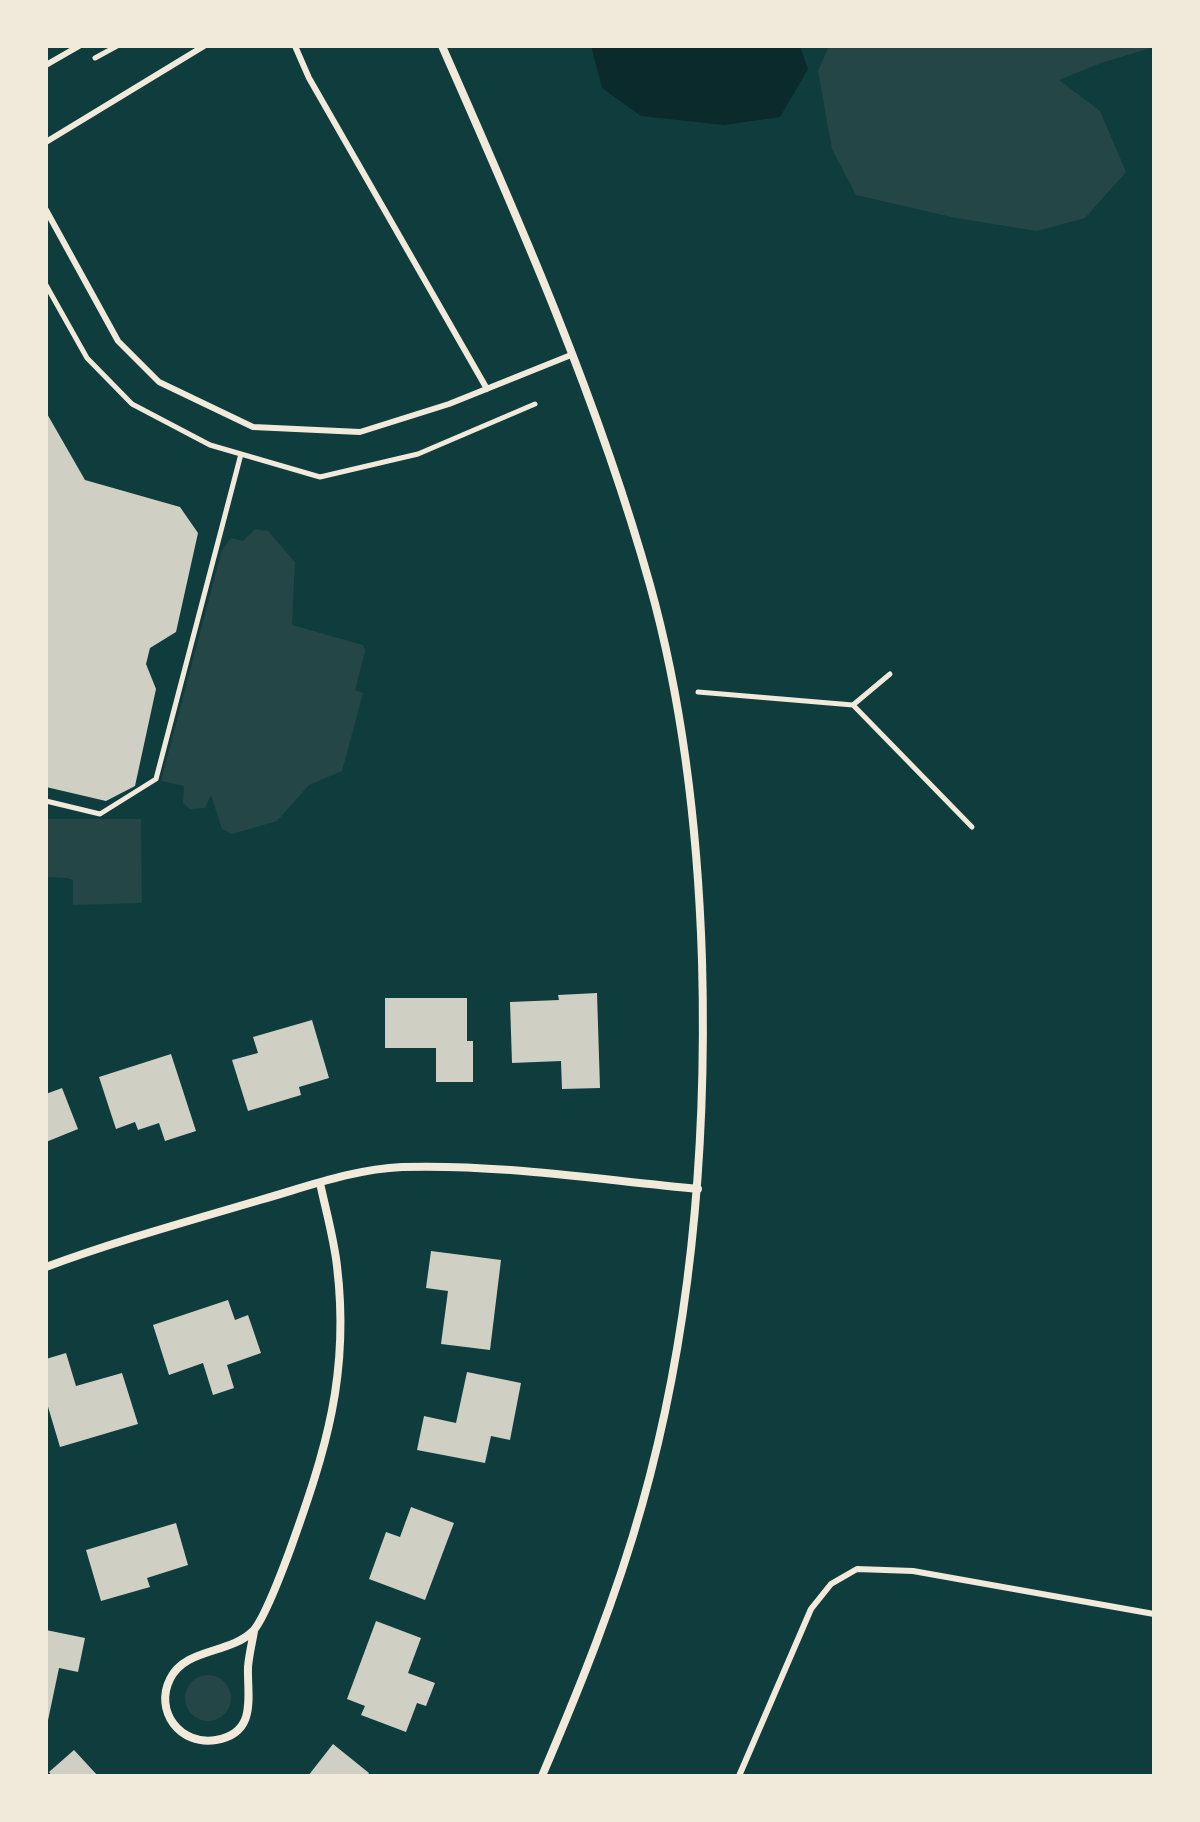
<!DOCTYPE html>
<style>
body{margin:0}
#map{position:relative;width:1200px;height:1822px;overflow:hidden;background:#0f3d3e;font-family:"Space Grotesk",sans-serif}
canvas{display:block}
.frame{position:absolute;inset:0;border:48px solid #f1e9da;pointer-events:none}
</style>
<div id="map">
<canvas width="1200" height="1822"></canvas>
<div class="frame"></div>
</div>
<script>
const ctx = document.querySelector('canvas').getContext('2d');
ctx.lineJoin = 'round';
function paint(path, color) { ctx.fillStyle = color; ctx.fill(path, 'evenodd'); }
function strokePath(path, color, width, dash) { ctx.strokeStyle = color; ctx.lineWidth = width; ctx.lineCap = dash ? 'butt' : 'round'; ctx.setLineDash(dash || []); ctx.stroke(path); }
paint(new Path2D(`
 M829,46H942L953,48V46L1154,47L1101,63L1059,80L1100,111L1126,172L1085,218L1037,231L956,218L856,195L832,149L818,71Z
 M255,529L268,531L295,562L292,625L363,645L365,651L355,690L363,693L342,771L309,785L277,821L232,834L222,829L211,795L205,808L190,809L183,803L184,786L161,781L222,550L231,538L243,541Z
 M46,819H141L142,903L73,905V880L67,878L46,877Z
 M185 1698a23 23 0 1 1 46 0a23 23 0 1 1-46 0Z`), '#244646');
paint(new Path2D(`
 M591,46H800L808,69L780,117L724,125L641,116L602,88Z`), '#0a2a2b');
paint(new Path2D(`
 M46,412L85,480L180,507L198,533L176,632L150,648L146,664L156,689L135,786L106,801L46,787Z
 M597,993L600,1088L562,1089L561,1061L512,1063L510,1002L559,1000L558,995Z
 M385,998H467V1041H473V1082H436V1048H385Z
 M312,1020L329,1078L299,1087L301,1095L248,1111L232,1060L258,1053L253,1037Z
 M171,1054L196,1131L165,1141L159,1123L138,1130L135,1122L116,1129L99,1077Z
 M62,1088L78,1129L46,1142V1094Z
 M431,1251L501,1260L490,1350L441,1344L448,1291L426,1288Z
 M228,1300L235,1320L248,1315L261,1353L227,1365L234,1388L213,1395L203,1363L169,1375L153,1325Z
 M66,1353L76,1386L122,1373L138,1424L60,1447L46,1400V1359Z
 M467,1372L521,1383L510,1440L491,1436L485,1463L417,1450L424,1416L456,1423Z
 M411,1507L454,1523L425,1600L369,1579L386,1532L400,1537Z
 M176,1523L188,1565L147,1578L150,1587L101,1601L86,1550Z
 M376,1621L421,1638L408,1673L435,1683L426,1706L417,1703L406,1732L361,1715L365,1706L347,1699Z
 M46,1630L85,1638L78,1672L59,1668L47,1725Z
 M333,1744L369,1773L367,1776H308Z
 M74,1750L98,1776H52L49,1772Z`), '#cfcfc3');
strokePath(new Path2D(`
 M95,58L117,46
 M46,285L87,358L132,404L210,445L320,477L418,454L535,404
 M698,692L853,705L890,674
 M853,705L972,827
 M46,801L100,814L156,779L241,454`), '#f1e9da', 5);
strokePath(new Path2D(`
 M295,46L309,78L487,389
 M46,65L79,46
 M46,142L204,46
 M46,210L118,341L159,382L253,427L360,432L449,404L571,355
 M739,1776L811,1609L831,1584L857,1569L913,1571L1154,1614`), '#f1e9da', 6);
strokePath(new Path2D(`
 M442,46C519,220 599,402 650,585C684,707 698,834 702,960C707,1143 692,1328 642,1505C616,1598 580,1687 542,1776
 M46,1267C116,1241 189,1221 260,1200C306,1187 354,1169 402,1167C500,1164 600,1180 698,1189
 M254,1631C252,1643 249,1655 248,1667C247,1696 258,1733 216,1740C180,1746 154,1711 170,1679C185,1648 229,1654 252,1632C264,1621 284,1566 290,1550C326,1450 350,1374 337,1266C334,1239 326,1211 320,1183`), '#f1e9da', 8);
</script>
